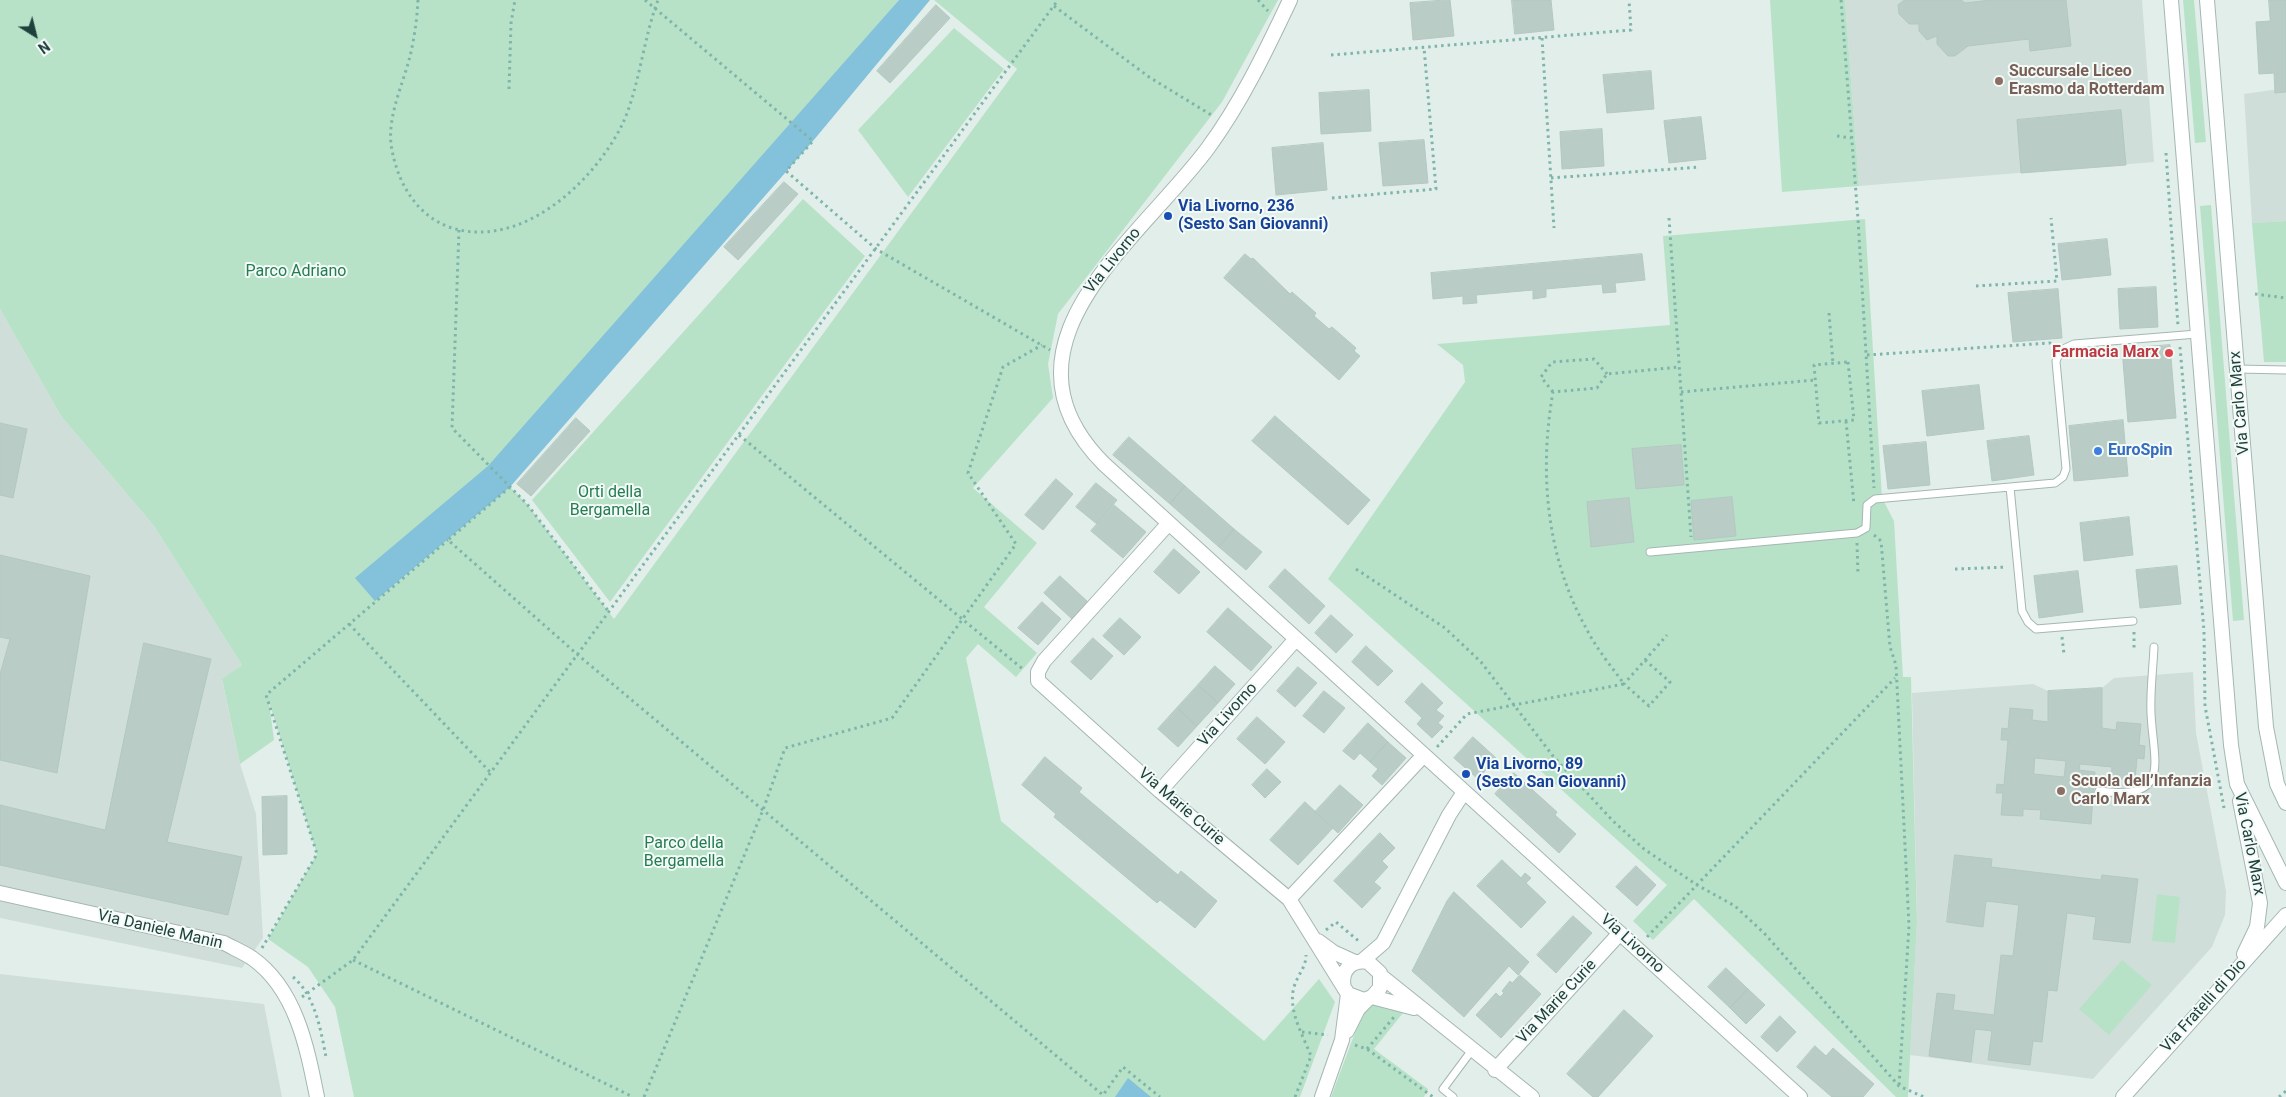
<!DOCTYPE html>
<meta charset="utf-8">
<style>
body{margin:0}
#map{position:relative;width:2286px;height:1097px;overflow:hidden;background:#e2eeea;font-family:Roboto,sans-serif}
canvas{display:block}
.north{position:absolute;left:10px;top:10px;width:50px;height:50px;-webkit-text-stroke:4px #f3faf7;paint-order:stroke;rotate:144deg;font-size:14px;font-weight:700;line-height:20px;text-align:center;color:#1f413c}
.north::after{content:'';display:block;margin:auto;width:18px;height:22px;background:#1f413c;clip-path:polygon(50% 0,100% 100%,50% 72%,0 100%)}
</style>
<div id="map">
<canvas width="2286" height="1097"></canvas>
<div class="north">N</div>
</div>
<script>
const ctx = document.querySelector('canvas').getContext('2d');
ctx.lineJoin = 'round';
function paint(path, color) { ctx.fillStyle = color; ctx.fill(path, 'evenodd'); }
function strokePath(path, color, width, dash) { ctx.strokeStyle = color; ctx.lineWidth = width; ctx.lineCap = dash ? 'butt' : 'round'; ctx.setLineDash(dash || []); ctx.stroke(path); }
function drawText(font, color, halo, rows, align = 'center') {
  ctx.font = font + ' Roboto,sans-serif'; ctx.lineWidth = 4; ctx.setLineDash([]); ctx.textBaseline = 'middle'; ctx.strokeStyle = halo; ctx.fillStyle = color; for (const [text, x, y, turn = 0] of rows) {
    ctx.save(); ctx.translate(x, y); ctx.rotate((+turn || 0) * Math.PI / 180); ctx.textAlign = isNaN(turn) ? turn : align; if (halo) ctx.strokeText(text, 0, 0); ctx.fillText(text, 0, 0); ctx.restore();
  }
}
paint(new Path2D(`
 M1845,0H2142L2154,162L1859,186Z
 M2286,88V221L2252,223L2244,94Z
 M0,309L61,416L154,526L242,665L222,680L240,764L256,814L263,938L242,968L0,918Z
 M2193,672L2196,733L2226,891L2225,915L2212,947L2093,1079L1910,1055L1917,922L1912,693L2033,684L2048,691L2102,688L2114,678Z
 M0,974L264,1004L282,1097H0Z`), '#d0ded9');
paint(new Path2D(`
 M0,0H899L386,592L510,487L527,504L614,619L1017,69L934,0H1278L1222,102L1058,314L1048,364L1053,398L973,488L1037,543L984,607L1037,653L1016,677L978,644L966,658L1001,821L1264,1041L1319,979L1335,1002L1300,1097H354L335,1007L308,967L268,939L317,854L269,702L274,740L240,764L222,679L242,665L154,526L61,416L0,309Z
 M1770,0H1845L1859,186L1782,192Z
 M2183,0H2194L2206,142L2195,143Z
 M954,28L1004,69L908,197L858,130Z
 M803,199L865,256L610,602L532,500Z
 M2211,205L2244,620L2233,621L2200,206Z
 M1865,219L1882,498L1894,521L1903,677H1911L1917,922L1908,1097H1896L1694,899L1653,940L1633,921L1667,885L1328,579L1465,382L1463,365L1437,344L1670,325L1663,236Z
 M2286,221V362H2264L2252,223Z
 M2157,894L2180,897L2175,943L2152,941Z
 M2122,960L2152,985L2109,1035L2079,1009Z
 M1375,1004L1403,1013L1374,1049L1428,1089L1424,1097H1331L1359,1022L1365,1010Z`), '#b8e2c8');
paint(new Path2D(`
 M899,0H930L813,141L510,487L375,601L355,578L488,466Z
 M1128,1078L1151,1097H1115Z`), '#83c2da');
const building = new Path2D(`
 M1450,0L1454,36L1413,40L1410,3Z
 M1512,0H1551L1554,30L1515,34Z
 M1905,0H1961L1965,3L1990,0H2066L2071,46L2030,51L2029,39L1968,46L1955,56H1948L1937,44V36L1927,40L1919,31V24H1909L1899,14L1898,5Z
 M2269,0H2286V92L2275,93L2274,73L2259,74L2256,22L2270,21Z
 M936,5L950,18L890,83L877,71Z
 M1651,71L1654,109L1607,113L1603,75Z
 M1369,90L1371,131L1321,134L1319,93Z
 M2121,110L2126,165L2021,173L2017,120Z
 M1701,117L1706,159L1669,163L1664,121Z
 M1602,129L1604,166L1562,169L1560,132Z
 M1424,140L1428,183L1383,186L1379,143Z
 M1323,143L1327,190L1276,195L1272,148Z
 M784,182L798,194L738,260L724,247Z
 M2107,239L2111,275L2062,280L2058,244Z
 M1245,254L1251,259L1253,258L1290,294L1292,292L1316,313L1314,316L1329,329L1332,327L1356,348L1354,351L1360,356L1339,380L1224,278Z
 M1642,254L1645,280L1615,283L1616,292L1603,293L1602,284L1546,289V297L1533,299V290L1476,295L1477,303L1463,304V296L1433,299L1431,273Z
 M2156,287L2158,327L2120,329L2118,289Z
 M2058,289L2062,338L2013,342L2008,293Z
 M2170,345L2176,418L2128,422L2122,349Z
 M1979,385L1984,429L1927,436L1922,391Z
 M1275,416L1370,500L1348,525L1252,441Z
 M576,418L590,431L531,496L517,484Z
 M2123,420L2128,476L2074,481L2069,426Z
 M0,423L27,429L13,498L0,495Z
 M2029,436L2034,475L1992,481L1987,441Z
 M1129,437L1185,486L1170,504L1113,455Z
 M1926,442L1930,485L1888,489L1883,446Z
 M1681,445L1684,485L1636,489L1632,449Z
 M1056,479L1073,494L1043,530L1025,515Z
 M1096,483L1117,500L1097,524L1076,507Z
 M1185,486L1234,529L1219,547L1170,504Z
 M1732,497L1736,536L1694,540L1691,501Z
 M1629,498L1634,542L1591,547L1587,502Z
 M1114,505L1146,532L1123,558L1091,531Z
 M2129,517L2133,555L2084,561L2080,523Z
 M1234,529L1262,552L1246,570L1219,547Z
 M1174,549L1200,572L1179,594L1154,572Z
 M0,555L90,576L57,773L0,760V674L10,639L0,637Z
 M2177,566L2181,604L2140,608L2136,570Z
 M1285,569L1325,606L1309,624L1269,587Z
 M2078,571L2083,612L2039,618L2034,576Z
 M1060,576L1088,602L1072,619L1044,593Z
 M1042,602L1061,619L1038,645L1018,628Z
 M1228,608L1272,647L1251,671L1207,632Z
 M1331,615L1353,635L1336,653L1315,633Z
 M1120,618L1141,637L1124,655L1103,636Z
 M1093,638L1113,656L1091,680L1071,662Z
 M144,643L211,659L167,842L242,857L228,915L0,865V805L105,830Z
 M1366,646L1393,671L1378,686L1352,662Z
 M1215,666L1235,684L1218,703L1198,685Z
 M1298,667L1317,683L1295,707L1277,691Z
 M1422,683L1443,703L1436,710L1444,716L1438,723L1443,727L1432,738L1417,724L1422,718L1405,702Z
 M1198,685L1218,703L1197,726L1177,708Z
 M2102,688V728L2116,730L2117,722L2141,724L2139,745L2145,746L2144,759L2137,758L2135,780L2111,778L2112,767L2080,764L2079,770L2095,772L2091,824L2040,819L2041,810L2023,809V816L2001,815L2003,793H1996L1997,784L2004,785L2008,740H2001L2002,728L2008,729L2010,708L2033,710L2032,720L2048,722V691ZM2035,758L2066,761L2064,777L2034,774Z
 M1324,691L1345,708L1324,733L1303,716Z
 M1177,708L1197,726L1178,747L1158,729Z
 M1257,717L1285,742L1265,764L1237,739Z
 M1368,723L1388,742L1370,762L1360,753L1354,760L1343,751Z
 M1473,737L1496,758L1478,779L1454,758Z
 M1388,742L1406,758L1382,785L1372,776L1378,769L1370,762Z
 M1045,757L1082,788L1079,792L1178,875L1181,871L1217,901L1195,928L1160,900L1157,903L1054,817L1056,814L1022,785Z
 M1267,769L1281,782L1265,798L1252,785Z
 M1514,773L1557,812L1555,815L1576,834L1559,853L1495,794Z
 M1340,785L1363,805L1338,833L1315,812Z
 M287,796V854L263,855L262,797Z
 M1305,802L1333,828L1298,865L1270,840Z
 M1380,833L1395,848L1382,861L1388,867L1374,882L1381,888L1362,908L1334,881Z
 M1955,855L1992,859L1991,867L2101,880L2102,875L2138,879L2130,943L2093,939L2096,917L2067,913L2057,991L2048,990L2042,1042L2033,1041L2030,1065L1988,1060L1992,1031L1975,1029L1971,1062L1929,1056L1937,993L1955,995L1953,1010L1994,1015L2001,955L2013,956L2019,905L1986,901L1983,927L1947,922Z
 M1502,860L1521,878L1525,873L1531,878L1526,883L1546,902L1521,928L1477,886Z
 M1636,866L1656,885L1637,906L1616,887Z
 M1454,892L1529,962L1518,975L1509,966L1464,1017L1412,971L1447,901Z
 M1573,916L1592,933L1556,973L1537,955Z
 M1726,968L1748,989L1730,1008L1708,987Z
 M1520,975L1541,994L1501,1038L1476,1015L1496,993L1500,997L1504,993L1502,991L1510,981L1512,983Z
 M1748,989L1765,1005L1746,1024L1730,1008Z
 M1624,1010L1653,1036L1598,1097H1593L1567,1074Z
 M1780,1016L1796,1032L1777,1052L1761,1037Z
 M1815,1046L1826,1056L1833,1048L1874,1084L1863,1097H1832L1797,1067Z`);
paint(building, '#b9ccc6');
strokePath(building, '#b3c8c2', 1);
const service = new Path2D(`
 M2237,369L2286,370
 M2010,487L2022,611L2028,622L2036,629L2133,621
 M1650,552L1857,533L1866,528L1867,505L1875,499L2055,483L2063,477L2066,469L2056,361L2061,350L2074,344L2197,334
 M2099,791C2173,801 2153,762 2151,713C2150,691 2153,669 2154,647
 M1453,1097L1443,1089L1472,1050`);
const minor = new Path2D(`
 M1290,0C1266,51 1241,103 1208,148C1140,240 986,345 1104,464L1800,1097
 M2171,0L2231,745L2237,784L2286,883
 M2207,0L2266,727L2277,784L2286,803
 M1169,523L1044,661L1038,672V681L1160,791L1289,899L1348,994L1364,1000L1372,997L1380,988V973L1368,962C1351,959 1340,971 1344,988
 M1160,791L1296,639
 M2240,801L2260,903L2257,927L2244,954
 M0,893L224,943C233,948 243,952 252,958C296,989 307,1047 317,1097
 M1289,899L1424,755
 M1318,941L1333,952L1355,962
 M1362,961L1383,943L1449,815L1464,792
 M1381,976L1532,1097
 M1372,997L1414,1008
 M1347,1031L1358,1009L1369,998
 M1495,1070L1620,933
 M1322,1097L1342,1040L1348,994
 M2123,1097L2286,915`);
strokePath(service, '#a4b7b2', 9);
strokePath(minor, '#a4b7b2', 16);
strokePath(new Path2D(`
 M418,0C417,20 414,41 409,60C402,86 388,116 391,144C396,179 414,214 449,227C519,251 591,185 621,127C639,91 643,39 658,0
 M645,0L813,141L786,171L876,249L1050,350
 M1258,0L1268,11
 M1841,0L1858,219L1874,488
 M1054,6L1149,77L1213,116
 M1542,38L1554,228
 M1331,55L1631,30L1629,0
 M509,89L511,23L515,0
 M1837,136L1851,138
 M2166,153L2178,326
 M1551,178L1700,167
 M1332,198L1436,189L1424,47
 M1669,218L1691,537
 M459,230L452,428L527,504L609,612
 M1976,286L2057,281L2051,218
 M2255,294L2286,298
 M1829,313L1833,364
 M2180,347L2204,631L2205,706L2224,808
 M1867,355L2050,343L2052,345
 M1848,362L1854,420L1819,423L1814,365Z
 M1553,392L1541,377L1552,362L1594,359L1607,374
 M1681,392L1815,380
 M1846,421L1854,505
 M739,435L1024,670
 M510,487L448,540L578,655L1103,1095L1123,1067L1160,1097
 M1874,535L1881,541L1890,647L1896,665L1909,926L1899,1086
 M1857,543L1858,575
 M1356,569L1445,628L1481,662L1553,756L1613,821L1644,849L1697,885L1735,906L1764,933L1899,1086L1924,1097
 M1955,569L2007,567
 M349,624L491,773
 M2134,632V648
 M2062,637L2064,654
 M1645,660L1670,682L1649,706L1624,684L1667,635
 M1437,745L1438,746L1467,714L1624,684C1611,666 1596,648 1586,628C1546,556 1539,471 1553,392L1597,388L1607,374L1679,367
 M1326,930L1336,922L1361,943
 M1647,937L1895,678
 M262,948L317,854L266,695L448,540
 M353,960L633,1097
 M293,977C315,995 321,1031 326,1057
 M302,997L353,960L1058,0
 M1302,1032L1328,1035
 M1355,1045L1367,1049L1433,1097
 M1367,1049L1394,1017
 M644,1097L763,810L785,748L892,718L1016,544L968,473L1003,367L1042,345
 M1295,1097L1311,1056C1303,1035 1286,1008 1295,984C1299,973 1306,967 1306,955
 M2279,1097L2286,1091`), '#7eb5aa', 3, [2.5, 4]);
strokePath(service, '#fff', 7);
strokePath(minor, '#fff', 14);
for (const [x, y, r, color] of [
 [1999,81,5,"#8d6e63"],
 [1168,216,5,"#1a4fb4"],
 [2169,353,5,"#e0444e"],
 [2098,451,5,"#3f7fe0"],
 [1466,774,5,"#1a4fb4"],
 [2061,791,5,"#8d6e63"]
]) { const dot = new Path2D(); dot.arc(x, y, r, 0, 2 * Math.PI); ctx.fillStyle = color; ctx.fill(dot); strokePath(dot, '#f3faf7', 2); }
drawText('bold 16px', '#785e54', '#f3faf7', [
 ["Succursale Liceo",2009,72],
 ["Erasmo da Rotterdam",2009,90],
 ["Scuola dell’Infanzia",2071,782],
 ["Carlo Marx",2071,800]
], 'left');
drawText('bold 16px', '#164399', '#f3faf7', [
 ["Via Livorno, 236",1178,207],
 ["(Sesto San Giovanni)",1178,225],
 ["Via Livorno, 89",1476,765],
 ["(Sesto San Giovanni)",1476,783]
], 'left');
drawText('16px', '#1f413c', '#f3faf7', [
 ["Via Livorno",1113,261,-51],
 ["Via Carlo Marx",2240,403,-95],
 ["Via Livorno",1228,715,-48],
 ["Via Marie Curie",1181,807,41],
 ["Via Carlo Marx",2249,844,79],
 ["Via Daniele Manin",160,930,13],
 ["Via Livorno",1632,944,42],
 ["Via Marie Curie",1557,1002,-47],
 ["Via Fratelli di Dio",2204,1006,-48]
]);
drawText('16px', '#247d51', '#f3faf7', [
 ["Parco Adriano",296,272],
 ["Orti della",610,493],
 ["Bergamella",610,511],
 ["Parco della",684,844],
 ["Bergamella",684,862]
]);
drawText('bold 16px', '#be3a42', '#f3faf7', [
 ["Farmacia Marx",2159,353]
], 'right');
drawText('bold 16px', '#366cbe', '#f3faf7', [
 ["EuroSpin",2108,451]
], 'left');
</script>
